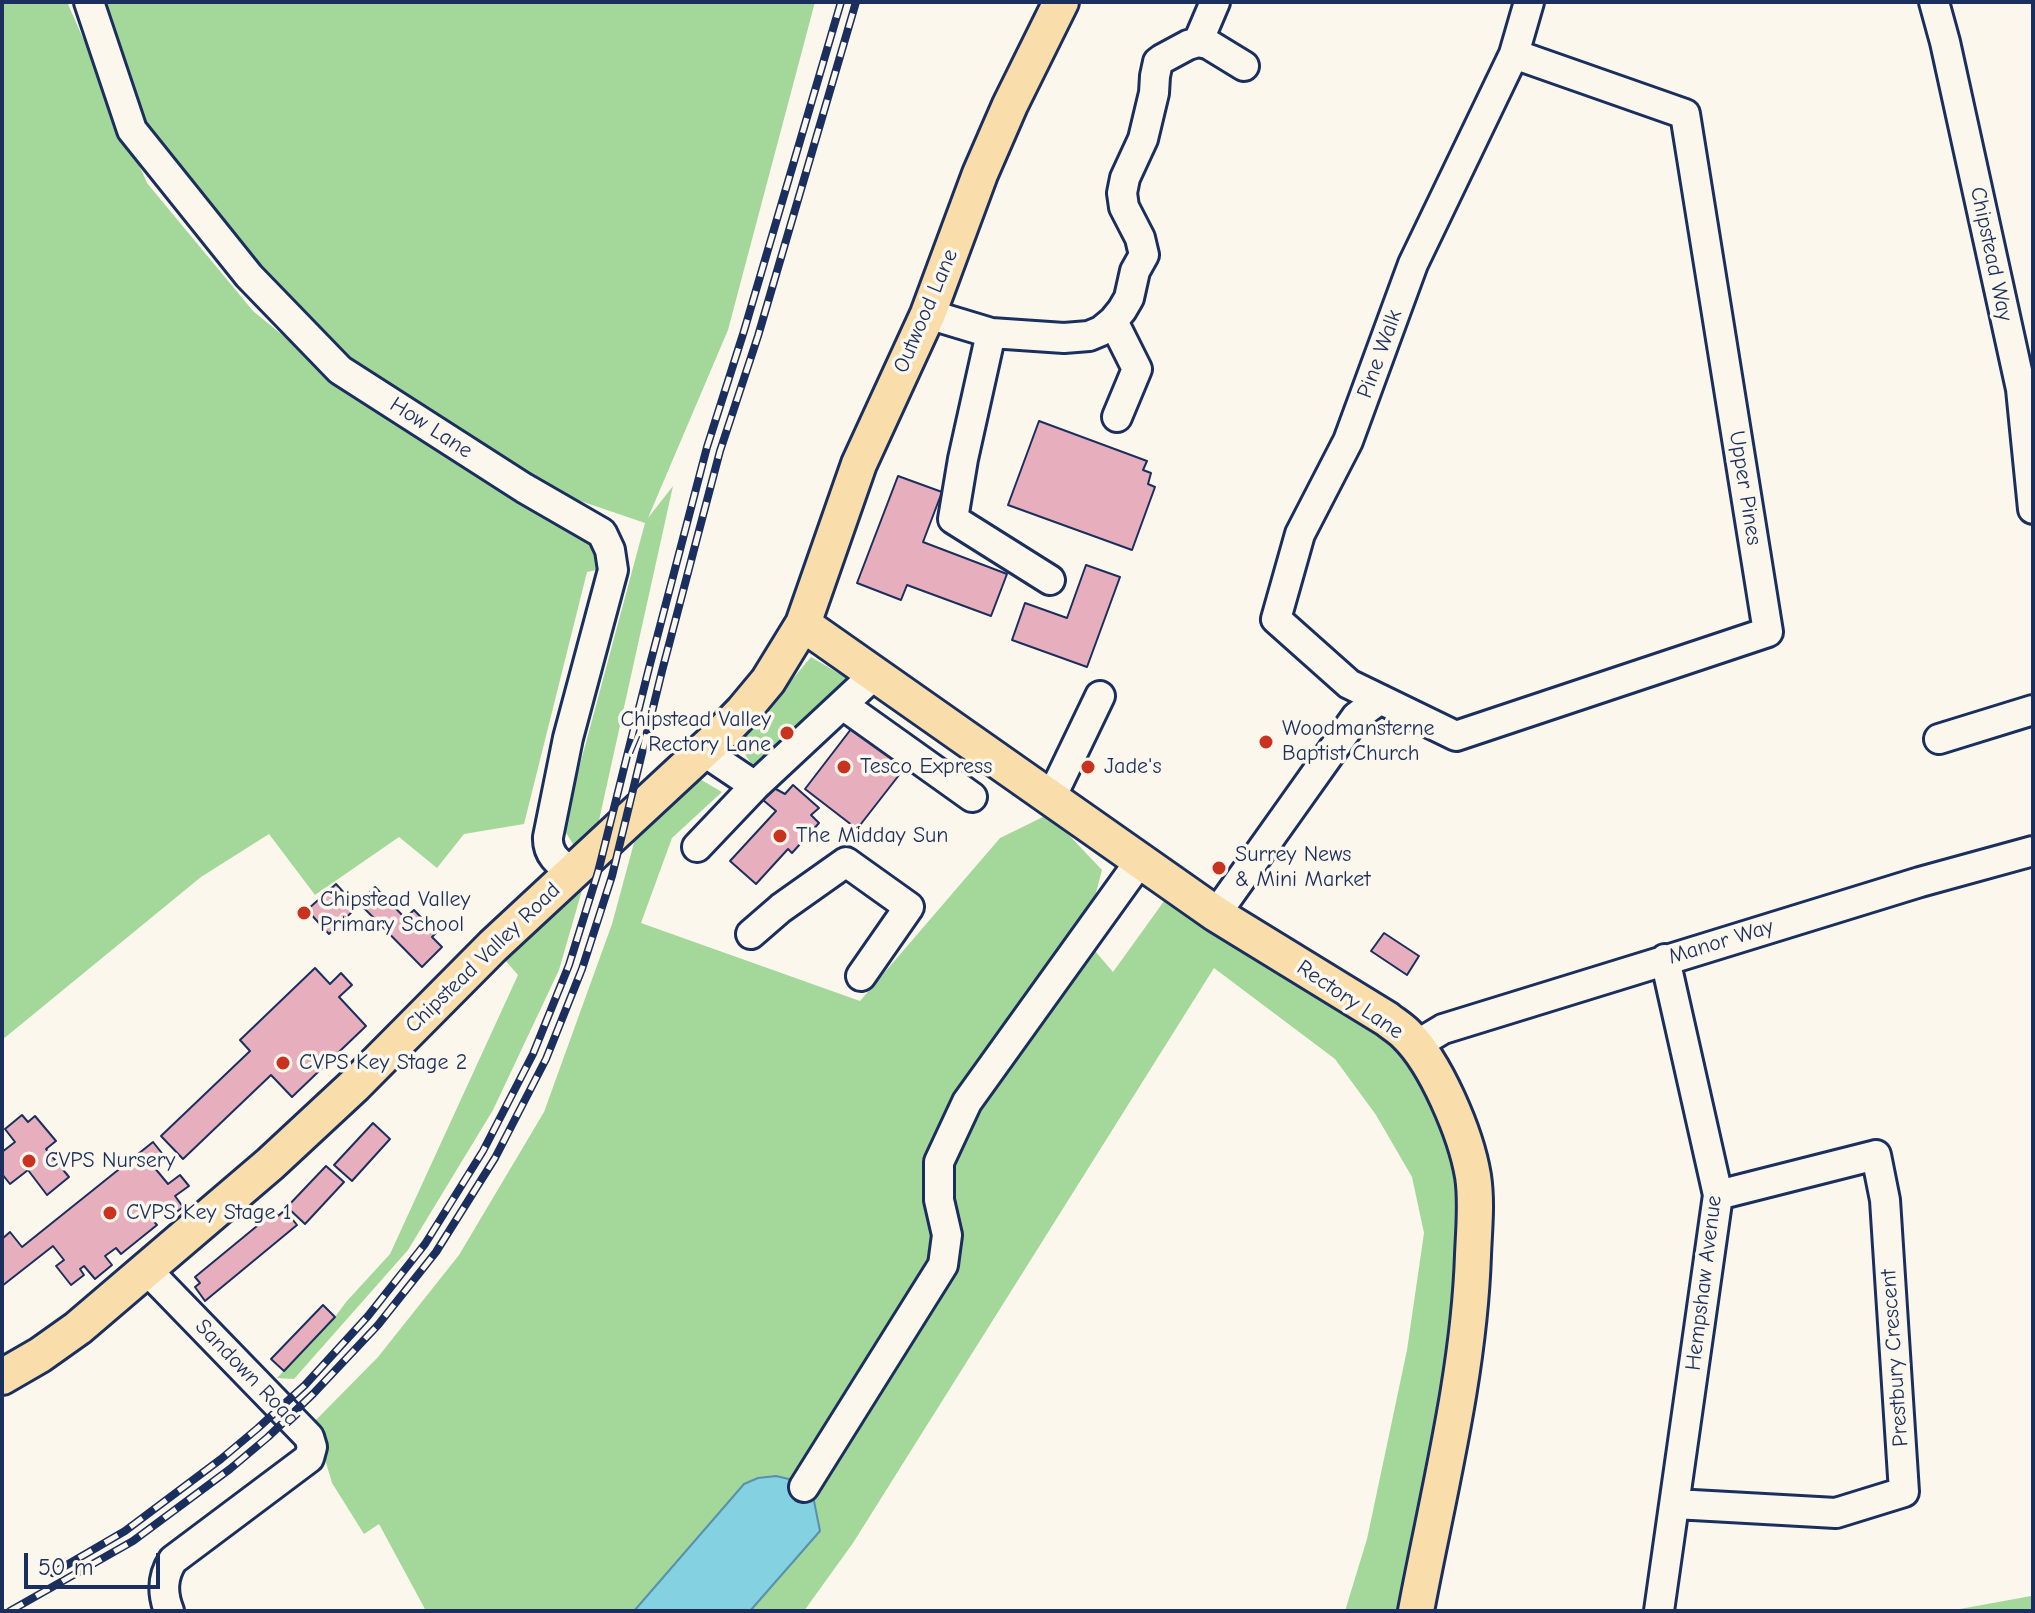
<!DOCTYPE html>
<style>
body{margin:0}
#map{position:relative;width:2035px;height:1613px;overflow:hidden;background:#fbf7ec;font-family:"Comic Neue",sans-serif}
canvas{display:block}
.frame{position:absolute;inset:0;border:4px solid #1b2f5e;pointer-events:none}
.scale{position:absolute;left:24px;top:1553px;width:136px;height:36px;box-sizing:border-box;border:4px solid #1b2f5e;border-top:0;padding-left:10px;font-size:24px;line-height:28px;white-space:nowrap;color:#1b2f5e;-webkit-text-stroke:6px #fbf7ec;paint-order:stroke}
</style>
<div id="map">
<canvas width="2035" height="1613"></canvas>
<div class="frame"></div>
<div class="scale">50 m</div>
</div>
<script>
const ctx = document.querySelector('canvas').getContext('2d');
ctx.lineJoin = 'round';
function paint(path, color) { ctx.fillStyle = color; ctx.fill(path, 'evenodd'); }
function strokePath(path, color, width, dash) { ctx.strokeStyle = color; ctx.lineWidth = width; ctx.lineCap = dash ? 'butt' : 'round'; ctx.setLineDash(dash || []); ctx.stroke(path); }
function drawText(font, color, halo, rows, align = 'center') {
  ctx.font = font + ' "Comic Neue",sans-serif'; ctx.lineWidth = 7; ctx.setLineDash([]); ctx.textBaseline = 'middle'; ctx.strokeStyle = halo; ctx.fillStyle = color; for (const [text, x, y, turn = 0] of rows) {
    ctx.save(); ctx.translate(x, y); ctx.rotate((+turn || 0) * Math.PI / 180); ctx.textAlign = isNaN(turn) ? turn : align; if (halo) ctx.strokeText(text, 0, 0); ctx.fillText(text, 0, 0); ctx.restore();
  }
}
paint(new Path2D(`
 M2,2H67L147,183L253,311L356,395L459,463L593,537L601,569L587,572L524,824L464,834L437,868L399,837L315,895L269,834L201,877L2,1040Z
 M89,2H815L728,330L648,518L673,486L596,834L578,852L563,828L645,523L560,494L340,370L132,130Z
 M811,657L847,678L755,769L738,744Z
 M698,778L722,792L672,838L641,923L860,1001L1000,838L1049,814L1102,870L1084,938L1113,972L1167,897L1395,1044L1424,1080L1463,1180L1464,1259L1408,1611H1345L1367,1539L1407,1350L1424,1233L1412,1177L1376,1115L1335,1059L1214,968L853,1543L804,1611H750L820,1531L744,1484L634,1611H426L379,1524L364,1534L332,1483L314,1422L378,1357L459,1255L544,1112L612,924L638,828Z
 M585,880L559,970L493,1110L408,1250L294,1379L277,1378L335,1317L346,1302L390,1254L518,975L504,959Z
 M2031,1596L2033,1611H1949Z`), '#a4d89b');
const water = new Path2D(`
 M776,1476L793,1480L812,1491L820,1531L750,1611H634L744,1484L758,1478Z`);
paint(water, '#83d1e1');
strokePath(water, '#5990ad', 2);
const building = new Path2D(`
 M1039,421L1147,461L1143,470L1151,473L1148,484L1155,487L1132,550L1008,505Z
 M898,476L942,492L923,542L1007,574L991,616L907,585L901,600L857,583Z
 M1086,565L1120,577L1087,667L1012,640L1025,603L1067,618Z
 M858,720L910,761L857,829L805,789Z
 M793,785L819,808L811,815L819,823L792,853L788,849L756,884L730,861L776,811L763,800L774,788L785,794Z
 M336,884L357,907L329,934L307,910Z
 M375,887L405,918L414,910L436,933L432,937L442,947L422,967L359,903Z
 M1384,933L1419,956L1407,975L1371,951Z
 M315,968L330,984L341,973L352,985L339,997L366,1026L292,1097L271,1075L183,1159L161,1136L250,1051L240,1040Z
 M22,1115L28,1122L35,1116L56,1141L46,1149L69,1177L47,1195L28,1170L10,1184L2,1174V1152L15,1142L5,1129Z
 M373,1123L390,1139L352,1181L334,1165Z
 M153,1142L165,1157L154,1167L168,1184L180,1175L189,1186L175,1196L183,1207L169,1218L161,1208L150,1217L157,1225L121,1254L116,1248L105,1256L112,1265L95,1279L84,1266L80,1269L84,1275L71,1285L56,1266L64,1260L53,1246L2,1286V1239L10,1232L22,1247Z
 M326,1166L344,1182L305,1224L287,1207Z
 M285,1210L297,1225L205,1301L195,1287L200,1283L195,1277L274,1212L278,1216Z
 M323,1305L335,1317L284,1371L271,1359Z`);
paint(building, '#e7aebe');
strokePath(building, '#1b2f5e', 2);
const minor = new Path2D(`
 M89,2L132,130L249,276L340,370L524,488L602,533L610,550L613,570L568,738L548,837C547,854 558,863 572,872
 M1934,2L1945,42L2021,389L2033,509
 M1198,42L1215,2
 M1514,54L1685,114L1768,632L1456,736L1349,684L1276,619L1300,534L1348,441L1413,264L1514,54L1529,2
 M928,314L991,333L1064,338L1089,336L1101,331L1113,321L1122,310L1129,298L1135,271L1144,255L1140,238L1124,207L1122,193L1125,178L1143,139L1154,93L1155,76L1158,62L1162,59L1188,45L1198,42L1208,44L1244,66
 M1113,321L1137,369L1117,417
 M991,333L963,459L953,519L1050,580
 M843,705L972,797
 M1939,739L2033,710
 M703,751L755,786
 M1051,798L1100,696
 M697,847L755,786L874,675
 M1216,914L1356,717L1380,699
 M751,934L781,908L846,862L909,907L861,976
 M1420,1051L1428,1038L1443,1029L1920,882L2033,851
 M147,1270L309,1437L312,1447L309,1458L173,1560C162,1577 162,1593 169,1611
 M804,1487L943,1265L947,1235L939,1200V1162L967,1102L1140,861
 M1675,1504L1836,1513L1904,1492L1885,1200L1876,1155L1718,1195
 M1659,1611L1718,1195L1665,959`);
const major = new Path2D(`
 M803,624L1216,914L1387,1019C1393,1024 1400,1028 1406,1034C1436,1063 1466,1134 1473,1176C1477,1202 1474,1229 1473,1255C1469,1375 1438,1494 1416,1611
 M2,1377L40,1355L78,1328L270,1164L355,1085L493,946L716,739L743,711L768,681L803,624L859,464L928,314L980,174L1010,105L1061,2`);
strokePath(minor, '#1b2f5e', 34);
strokePath(major, '#1b2f5e', 40);
strokePath(minor, '#fbf7ec', 28);
strokePath(major, '#f9deab', 34);
const rail = new Path2D(`
 M53,1573L125,1531L221,1459L258,1428L305,1385L368,1316L425,1244L483,1151L533,1054L569,965L598,872L649,668L707,447L744,331L841,2
 M10,1611L133,1541L230,1469L268,1437L313,1394L378,1325L436,1252L495,1158L546,1059L582,969L612,876L662,671L720,451L758,336L856,2`);
strokePath(rail, '#1b2f5e', 8);
strokePath(rail, '#fbf7ec', 5, [15]);
for (const [x, y, r, color] of [
 [787,733,8,"#c8321e"],
 [1266,742,8,"#c8321e"],
 [844,767,8,"#c8321e"],
 [1088,767,8,"#c8321e"],
 [780,836,8,"#c8321e"],
 [1219,868,8,"#c8321e"],
 [304,913,8,"#c8321e"],
 [283,1063,8,"#c8321e"],
 [29,1161,8,"#c8321e"],
 [110,1213,8,"#c8321e"]
]) { const dot = new Path2D(); dot.arc(x, y, r, 0, 2 * Math.PI); ctx.fillStyle = color; ctx.fill(dot); strokePath(dot, '#fbf7ec', 3); }
drawText('22px', '#1b2f5e', '#fbf7ec', [
 ["Chipstead Way",1991,254,78],
 ["Outwood Lane",926,311,-67],
 ["Pine Walk",1380,354,-70],
 ["How Lane",431,428,33],
 ["Upper Pines",1745,488,81],
 ["Manor Way",1721,942,-17],
 ["Chipstead Valley Road",483,958,-44],
 ["Rectory Lane",1350,1000,34],
 ["Hempshaw Avenue",1704,1283,-83],
 ["Prestbury Crescent",1895,1358,-94],
 ["Sandown Road",247,1373,46]
]);
drawText('22px', '#1b2f5e', '#fbf7ec', [
 ["Chipstead Valley",771,720,"right"],
 ["/ Rectory Lane",771,745,"right"],
 ["Woodmansterne",1282,729],
 ["Baptist Church",1282,754],
 ["Tesco Express",860,767],
 ["Jade's",1104,767],
 ["The Midday Sun",796,836],
 ["Surrey News",1235,855],
 ["& Mini Market",1235,880],
 ["Chipstead Valley",320,900],
 ["Primary School",320,925],
 ["CVPS Key Stage 2",299,1063],
 ["CVPS Nursery",45,1161],
 ["CVPS Key Stage 1",126,1213]
], 'left');
</script>
